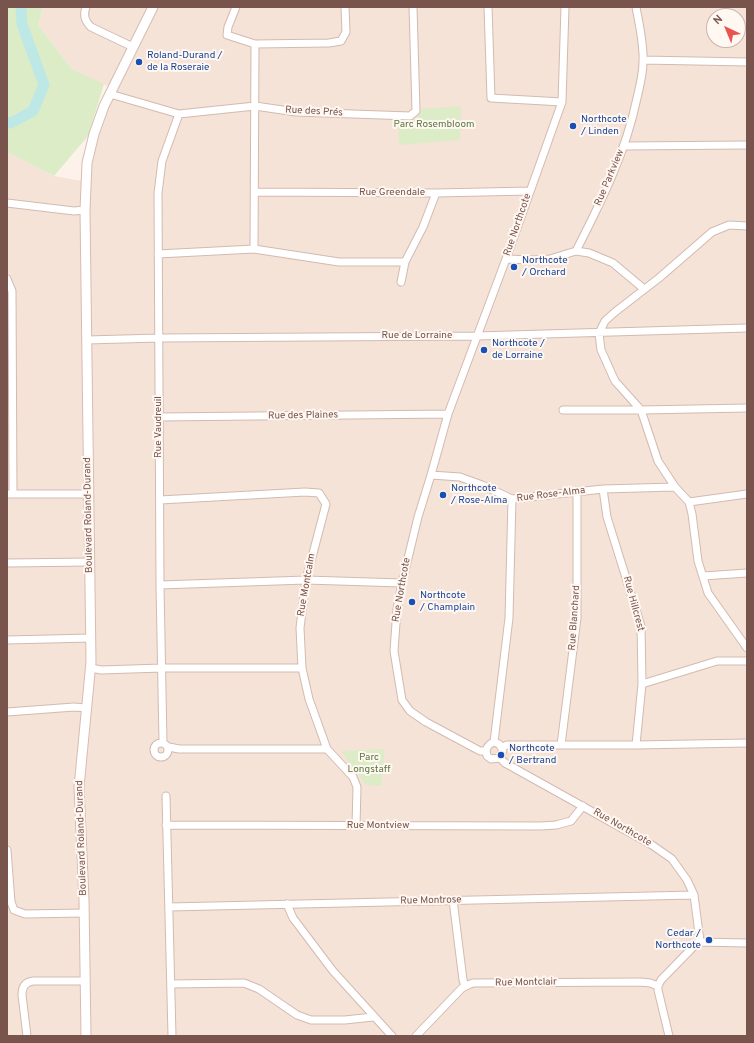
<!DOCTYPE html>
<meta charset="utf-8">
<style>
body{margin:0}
#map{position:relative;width:754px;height:1043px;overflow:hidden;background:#fdf2ea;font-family:Overpass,sans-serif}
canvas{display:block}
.frame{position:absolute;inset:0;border:8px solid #79544c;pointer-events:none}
.north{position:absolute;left:706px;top:8px;width:40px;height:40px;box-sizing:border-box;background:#fff7f1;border:1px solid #c9b6af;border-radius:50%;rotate:316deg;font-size:11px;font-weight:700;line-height:16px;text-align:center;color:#79544c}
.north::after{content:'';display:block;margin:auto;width:14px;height:18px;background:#e8554e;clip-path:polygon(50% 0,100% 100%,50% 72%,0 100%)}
</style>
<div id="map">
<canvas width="754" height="1043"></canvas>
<div class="frame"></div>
<div class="north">N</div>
</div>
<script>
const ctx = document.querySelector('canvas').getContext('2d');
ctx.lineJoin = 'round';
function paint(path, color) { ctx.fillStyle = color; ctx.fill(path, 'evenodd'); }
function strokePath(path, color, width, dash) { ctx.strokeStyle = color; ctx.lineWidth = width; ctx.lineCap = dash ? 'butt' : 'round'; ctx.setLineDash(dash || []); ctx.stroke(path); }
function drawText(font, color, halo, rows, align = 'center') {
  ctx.font = font + ' Overpass,sans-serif'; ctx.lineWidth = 4; ctx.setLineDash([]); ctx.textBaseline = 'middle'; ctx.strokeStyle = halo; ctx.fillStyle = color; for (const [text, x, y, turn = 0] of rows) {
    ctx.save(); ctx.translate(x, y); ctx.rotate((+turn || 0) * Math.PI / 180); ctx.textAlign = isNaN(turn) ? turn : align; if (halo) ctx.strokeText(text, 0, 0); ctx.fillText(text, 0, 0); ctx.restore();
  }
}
paint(new Path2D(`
 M43,7H747V1036H7V152L54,176L87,182L109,87L72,69L38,25ZM714,16H738V40H714Z`), '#f5e3d8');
paint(new Path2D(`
 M7,7H43L38,25L72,69L104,84L88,136L54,176L7,152Z
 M461,106L460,140L399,145L398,119H418L419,109Z
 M385,749L381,786L366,785L341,751Z`), '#dcecc7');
strokePath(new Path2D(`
 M7,122L11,123L33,111L44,85L22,24L21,7`), '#bde8e6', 11);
const street = new Path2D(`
 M86,7C83,16 85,21 91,27L133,47
 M236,7L228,27L227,35L255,44L329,43L341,41L346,32L345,7
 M488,7L491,98L562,102
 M643,60L747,62
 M110,94L179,114L255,106L296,112L410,116L416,111L413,7
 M624,146L747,145
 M255,192L436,193L530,191
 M7,203L74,211L85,210
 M747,226L729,225L712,232L659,278L615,312L605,321L599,333L601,350L615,381L641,410L658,461L675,487L689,502L692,514L698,561L708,593L747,648
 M254,249L255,44
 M576,251C601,202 626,152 637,98C640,86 643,74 643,62C644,44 639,24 636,7
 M158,254L254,249L339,262H405
 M506,259L533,260L550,259L576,251L589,253L613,263L644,289
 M7,279L12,291L13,494
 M401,282L405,262L423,227L436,193
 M87,340L159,338L477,336L747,328
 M563,410H641L747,408
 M159,417L448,414
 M431,475L460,477L482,485L512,499L603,489L675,487
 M603,489L607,517L641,626L642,684L636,745
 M7,494H89
 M160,500L305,492L319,493L326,504L306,580L300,628L302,668L309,699L327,749L353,777L357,787L356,826
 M689,502L747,494
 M7,563L90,562
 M703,576L747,573
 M160,585L306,580L402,583
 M7,640L91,638
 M91,668L101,670L162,668H302
 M642,684L717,661H747
 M7,712L74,707L87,708
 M494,742L509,618L512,499
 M154 750a7 7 0 1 1 14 0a7 7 0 1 1-14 0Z
 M163,743L160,585L158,193L162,161L179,114
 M561,745L577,618V491
 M169,747L179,749H327
 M502,747L507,745H636L747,743
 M486,751H480L426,722L410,711L402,700L394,651L397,609L402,583L418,517L431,475L448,414L506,259L562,102L565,7
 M486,751C487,746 489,744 494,742L499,744L503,750L500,758
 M486,751L487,756L491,759L500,758
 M500,758L505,763L652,845L672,859L687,880L694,895L700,941
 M166,796L172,1036
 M166,825L541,826L556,825L571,821L583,806
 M7,850L11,902L14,910L25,914L84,913
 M453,900L463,980L465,986
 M287,904L293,918L333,971L392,1036
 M169,907L694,895
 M171,984L244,983L259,989L297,1015L311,1020H345L373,1017
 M27,1036L22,995C22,987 25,982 33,981H85
 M416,1036L462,988L468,985L473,983L640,982L650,983L658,986
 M669,1036L658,990V986L661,980L698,942L747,943`);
const secondary = new Path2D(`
 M86,1036L84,900L79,787L91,662L85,210L87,163L94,134L104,106L153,7`);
strokePath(street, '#d3bab1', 9);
strokePath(secondary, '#d8bbb1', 11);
strokePath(street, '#fff', 7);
strokePath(secondary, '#fff', 9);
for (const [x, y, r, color] of [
 [139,62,4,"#1a4fb4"],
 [573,126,4,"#1a4fb4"],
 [514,267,4,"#1a4fb4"],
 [484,350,4,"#1a4fb4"],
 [443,495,4,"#1a4fb4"],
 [412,602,4,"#1a4fb4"],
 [501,755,4,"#1a4fb4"],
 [709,940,4,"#1a4fb4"]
]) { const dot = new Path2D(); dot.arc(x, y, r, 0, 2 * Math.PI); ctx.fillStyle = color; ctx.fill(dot); strokePath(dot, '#fff7f1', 1.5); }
drawText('10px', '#164399', '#fff7f1', [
 ["Roland-Durand /",147,56],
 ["de la Roseraie",147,68],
 ["Northcote",581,120],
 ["/ Linden",581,132],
 ["Northcote",522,261],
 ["/ Orchard",522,273],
 ["Northcote /",492,344],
 ["de Lorraine",492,356],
 ["Northcote",451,489],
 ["/ Rose-Alma",451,501],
 ["Northcote",420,596],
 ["/ Champlain",420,608],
 ["Northcote",509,749],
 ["/ Bertrand",509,761],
 ["Cedar /",701,934,"right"],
 ["Northcote",701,946,"right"]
], 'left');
drawText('10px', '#79544c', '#fff7f1', [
 ["Rue des Prés",314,112,3],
 ["Rue Parkview",610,178,-67],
 ["Rue Greendale",392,193],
 ["Rue Northcote",518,225,-71],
 ["Rue de Lorraine",417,336],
 ["Rue des Plaines",303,416,-1],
 ["Rue Vaudreuil",159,427,-90],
 ["Rue Rose-Alma",551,495,-7],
 ["Boulevard Roland-Durand",89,515,-91],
 ["Rue Montcalm",307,585,-80],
 ["Rue Northcote",402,590,-80],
 ["Rue Hillcrest",633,604,75],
 ["Rue Blanchard",575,618,-86],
 ["Rue Montview",378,826],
 ["Rue Northcote",622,828,30],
 ["Boulevard Roland-Durand",82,838,-92],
 ["Rue Montrose",431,901,-1],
 ["Rue Montclair",526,983,-1]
]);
drawText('10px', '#5b7941', '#fff7f1', [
 ["Parc Rosembloom",434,125],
 ["Parc",369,758],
 ["Longstaff",369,770]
]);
</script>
